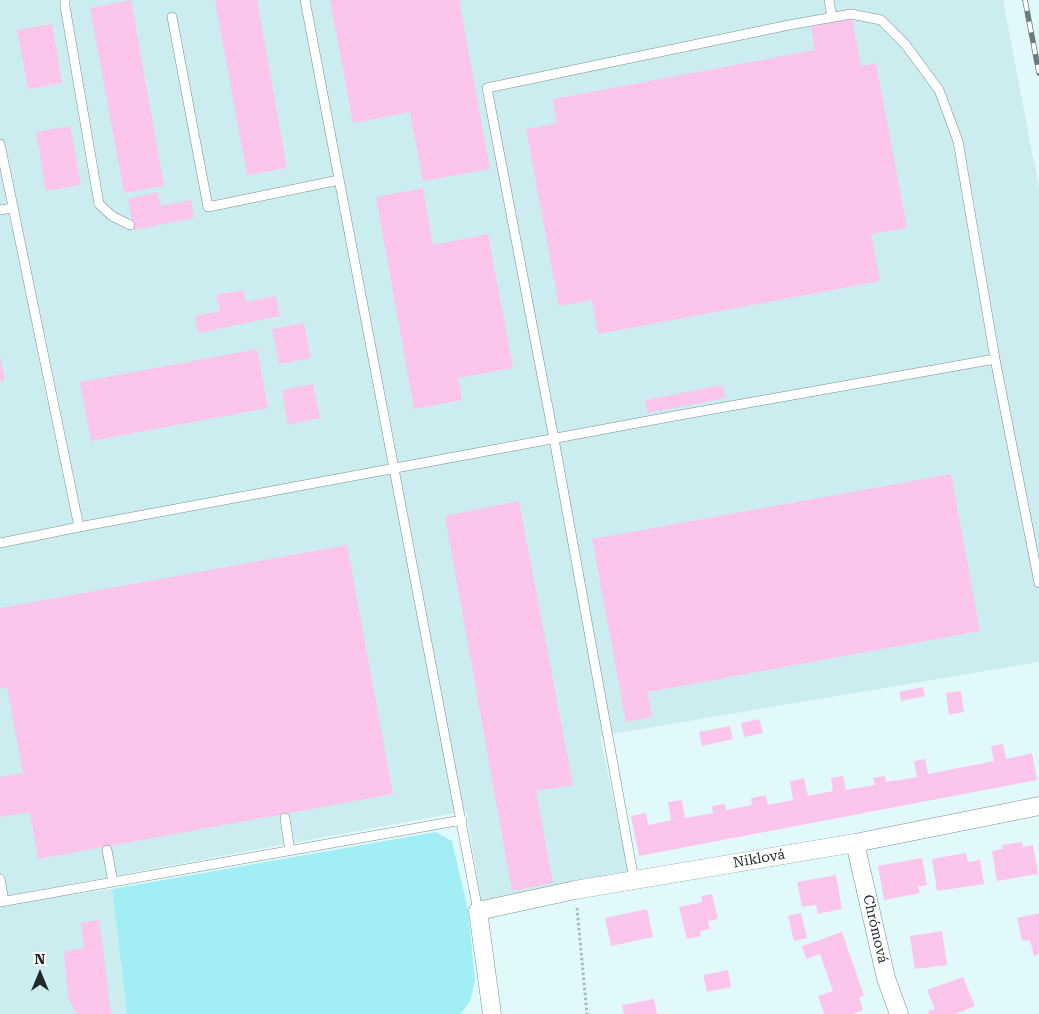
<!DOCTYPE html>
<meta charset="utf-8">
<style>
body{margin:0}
#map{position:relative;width:1039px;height:1014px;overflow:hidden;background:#e2f9fb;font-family:"Roboto Serif",serif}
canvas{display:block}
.north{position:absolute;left:15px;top:949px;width:50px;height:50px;-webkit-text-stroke:4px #fff;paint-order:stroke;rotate:0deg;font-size:14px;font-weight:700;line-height:20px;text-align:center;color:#212a2b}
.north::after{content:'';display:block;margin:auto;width:18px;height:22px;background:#212a2b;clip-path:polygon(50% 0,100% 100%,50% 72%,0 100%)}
</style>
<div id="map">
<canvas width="1039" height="1014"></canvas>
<div class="north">N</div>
</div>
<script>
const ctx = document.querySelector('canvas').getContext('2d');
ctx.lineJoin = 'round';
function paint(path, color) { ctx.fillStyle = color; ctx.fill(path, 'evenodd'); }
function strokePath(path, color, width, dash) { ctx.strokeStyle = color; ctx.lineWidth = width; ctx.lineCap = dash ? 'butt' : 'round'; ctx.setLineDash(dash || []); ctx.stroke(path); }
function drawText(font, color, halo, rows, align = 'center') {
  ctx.font = font + ' "Roboto Serif",serif'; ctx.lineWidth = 4; ctx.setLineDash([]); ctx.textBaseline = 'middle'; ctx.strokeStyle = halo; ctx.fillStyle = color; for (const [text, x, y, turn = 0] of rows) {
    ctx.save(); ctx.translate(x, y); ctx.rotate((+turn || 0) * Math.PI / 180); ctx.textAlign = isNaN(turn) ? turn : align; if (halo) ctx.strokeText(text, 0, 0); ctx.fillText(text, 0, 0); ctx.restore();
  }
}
paint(new Path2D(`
 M0,0H1003L1039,189V662L600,736L629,874L482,904L466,811L0,897Z
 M112,889L127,1014H0V905Z`), '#ccedef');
paint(new Path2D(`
 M436,832L452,841L468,910L475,979L471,999L461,1014H127L112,889Z`), '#a1eff5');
paint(new Path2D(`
 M131,0L164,186L124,193L90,8Z
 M215,0H257L287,168L247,175Z
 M330,0H459L490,169L423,181L410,112L353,123Z
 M852,19L861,66L876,63L907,228L871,234L880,281L598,334L592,300L559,306L526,129L557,123L553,99L815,50L811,27Z
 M52,24L62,83L28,89L17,30Z
 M70,126L81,185L46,191L36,132Z
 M423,188L433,245L488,234L513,368L458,378L462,400L414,409L376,197Z
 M158,192L160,206L191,200L194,218L134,230L128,199Z
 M244,290L246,302L276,296L280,316L198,333L195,316L220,311L216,295Z
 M304,323L311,358L279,364L272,329Z
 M257,349L268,408L91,441L80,382Z
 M0,356L5,380L0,381Z
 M313,384L320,418L288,425L282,390Z
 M723,385L725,398L648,413L645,400Z
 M951,474L980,631L648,692L652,717L626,722L592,539Z
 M519,501L573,785L536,791L553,883L512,891L445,516Z
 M347,545L393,794L38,859L30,812L0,817V777L23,773L7,687L0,689V608Z
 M923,687L925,696L901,701L899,692Z
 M961,691L964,712L949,715L946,693Z
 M759,719L763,733L744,737L741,723Z
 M730,726L733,739L702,746L699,732Z
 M1003,744L1006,759L1032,753L1037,780L639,856L631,816L646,813L648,825L671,820L668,802L682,800L685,818L713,813L712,806L725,804L726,810L752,805L751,798L766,795L768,805L793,800L790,781L804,778L808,796L833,791L831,778L843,776L846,790L875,785L873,778L885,776L886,782L917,777L914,761L925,759L928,774L994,761L991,746Z
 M1022,842L1023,847L1033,845L1038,874L997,881L992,851L1003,849L1002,845Z
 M966,853L968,862L980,860L984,884L937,891L932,859Z
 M922,858L927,885L918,887L920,893L884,900L878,866Z
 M836,875L842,909L818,914L816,905L802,907L797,882Z
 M712,894L718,919L708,921L710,929L700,931L701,936L687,939L679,907L702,902L701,896Z
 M647,909L653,937L611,946L605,918Z
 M801,913L807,938L794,941L788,916Z
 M1039,913V954L1034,956L1030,940L1022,941L1017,918Z
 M99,920L111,1014H79L75,1012L68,997L64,955L66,951L84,948L81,923Z
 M942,931L947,965L915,969L910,936Z
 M842,932L864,996L859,997L863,1010L852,1014H824L818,996L833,991L820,954L806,959L802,946Z
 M728,970L731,987L707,992L703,975Z
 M963,977L975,1006L955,1014H929L928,1011L935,1009L927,990Z
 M654,999L657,1014H624L622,1005Z`), '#fcc5eb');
const lane = new Path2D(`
 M65,0V6L99,204L112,216L130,225
 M305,0L478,911
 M829,0L832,18
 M172,17L208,207L339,180
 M0,144L79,527L680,415L995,359
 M0,210L12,208
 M0,543L79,527
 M285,818L290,851
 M107,850L113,882
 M0,879L4,901
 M634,880L554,439L487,88L789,25L851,14L881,20L905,44L939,90L958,141L995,359L1039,583
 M0,902L462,820`);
const street = new Path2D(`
 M855,843L886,978L899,1014
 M492,1014L478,911L575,890L855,843L1039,806`);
strokePath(lane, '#7a8f91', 10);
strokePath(street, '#7a8f91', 19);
strokePath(new Path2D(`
 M577,908L587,1014`), '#a8babc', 3, [2.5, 2.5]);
strokePath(lane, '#fff', 9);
strokePath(street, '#fff', 18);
const rail = new Path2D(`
 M1025,0L1039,73`);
strokePath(rail, '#6c7b7c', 5.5);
strokePath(rail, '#fff', 4, [11]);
drawText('14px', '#212a2b', '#fff', [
 ["Niklová",759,859,-10],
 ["Chrómová",875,929,77]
]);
</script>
